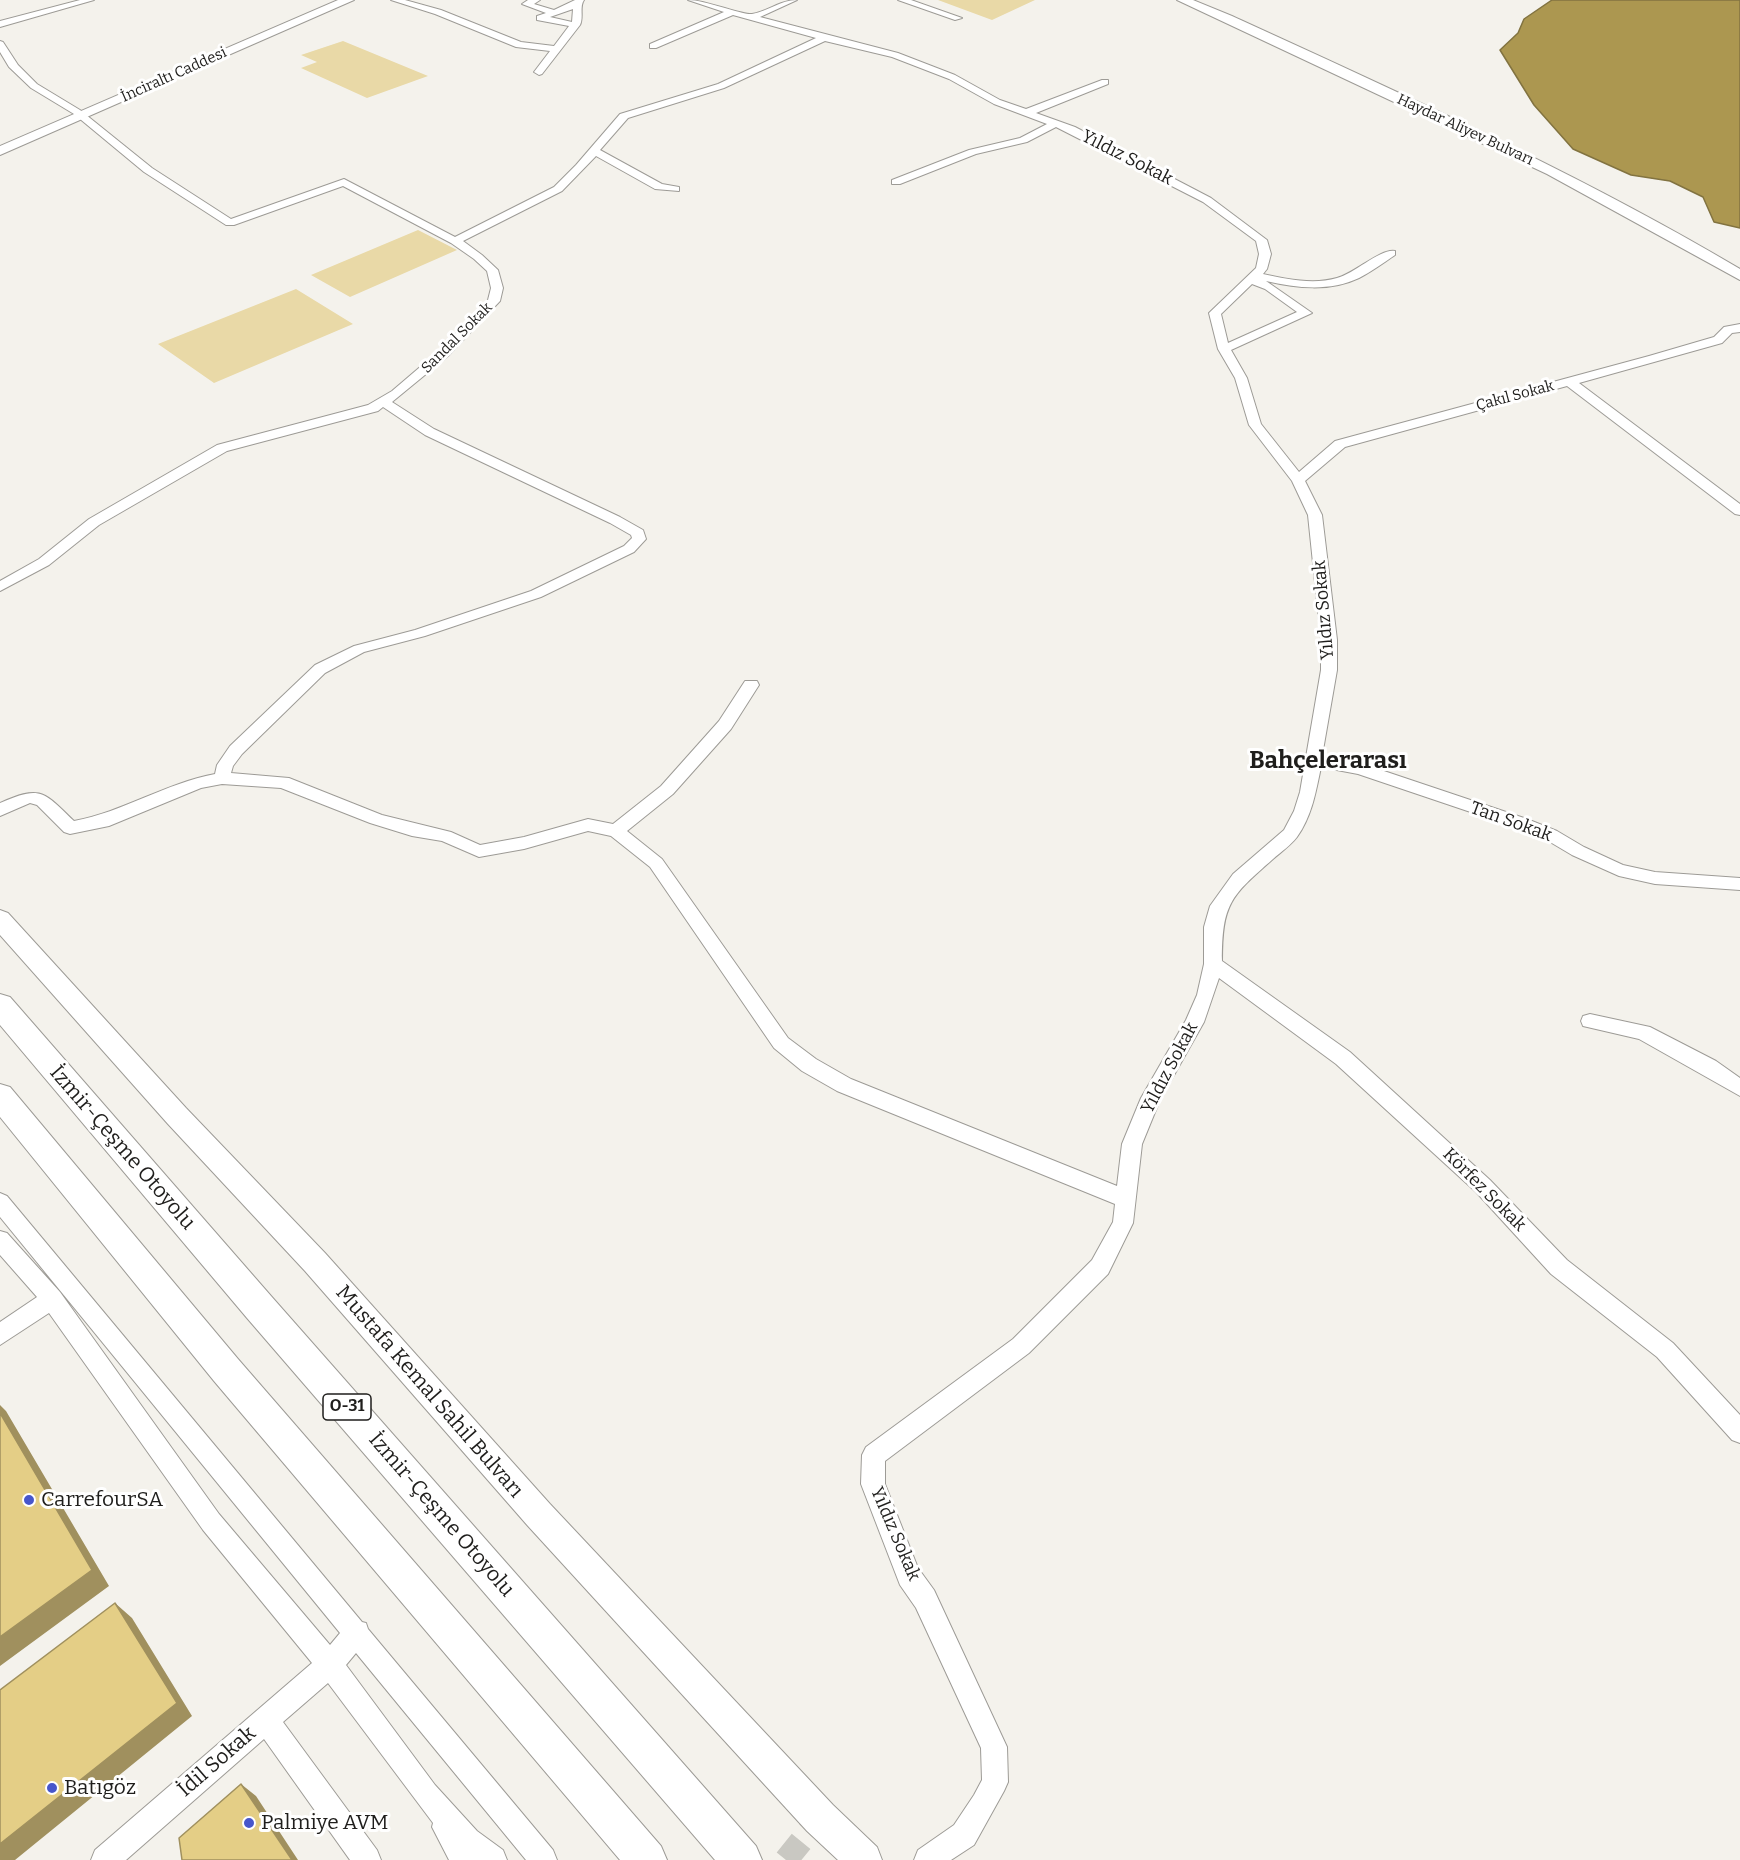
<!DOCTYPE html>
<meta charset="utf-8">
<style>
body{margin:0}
canvas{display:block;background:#f4f2ec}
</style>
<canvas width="1740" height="1860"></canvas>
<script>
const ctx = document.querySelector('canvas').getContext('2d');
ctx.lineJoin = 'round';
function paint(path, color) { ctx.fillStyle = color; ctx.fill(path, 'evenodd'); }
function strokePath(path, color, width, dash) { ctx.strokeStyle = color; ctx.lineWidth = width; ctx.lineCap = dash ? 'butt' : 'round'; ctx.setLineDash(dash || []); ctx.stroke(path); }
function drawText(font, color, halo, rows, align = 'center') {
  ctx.font = font + ' Bitter,serif'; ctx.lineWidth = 6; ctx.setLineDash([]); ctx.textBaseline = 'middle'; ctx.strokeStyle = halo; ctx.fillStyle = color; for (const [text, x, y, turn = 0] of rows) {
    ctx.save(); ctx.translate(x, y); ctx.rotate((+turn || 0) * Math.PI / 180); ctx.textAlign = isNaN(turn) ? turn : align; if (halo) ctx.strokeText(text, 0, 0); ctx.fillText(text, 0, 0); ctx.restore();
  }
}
paint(new Path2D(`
 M938,0H1035L992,20Z
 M343,41L428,76L367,98L301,68L317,62L301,55Z
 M418,230L457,250L350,297L311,275Z
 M296,289L353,324L214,383L158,344Z`), '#e9d9a7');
const water = new Path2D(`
 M1552,0H1740V228L1714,222L1703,197L1670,181L1631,175L1573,149L1534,105L1500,50L1518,33L1524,19Z`);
paint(water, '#ac9750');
strokePath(water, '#827340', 1.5);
strokePath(new Path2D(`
 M786,1860L820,1818`), '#c9c8c2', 24, [24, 12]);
const minor = new Path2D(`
 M80,0H94L0,27V21Z
 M391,0H405L441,10L521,42L554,46L569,26L537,20V16L546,13L522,4L528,0H540L534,4L554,10L575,0H584C579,7 584,17 580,25L542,74L539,75L534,72L550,51L516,47L435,14ZM573,9L572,22L550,17Z
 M688,0C706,0 741,15 752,14C769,11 780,0 797,0L760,17L898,53L955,75L1000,100L1026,109L1102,80H1108V84L1036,113L1075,127L1211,198L1267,240L1271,254L1267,269L1263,274C1286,279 1313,285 1337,278C1354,274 1381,248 1395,251V255C1383,263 1371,272 1359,278C1330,292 1296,288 1266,281L1312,313L1231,350L1247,378L1261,424L1299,472L1335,441L1649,356L1714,337L1724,327L1740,324V332L1732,333L1722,343L1579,383L1740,504V515L1735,514L1567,386L1345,447L1305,481L1322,515L1337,640V670L1322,756L1366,765L1527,819L1557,831L1584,847L1623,865L1655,872L1740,878V890L1655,884L1619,876L1572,855L1545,839L1515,827L1358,774L1321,767C1316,791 1312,816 1297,837C1291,845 1281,852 1273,859C1231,896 1222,903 1222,961L1350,1052L1490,1180L1567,1260L1673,1343L1740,1415V1443L1732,1440L1657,1357L1551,1274L1476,1192L1336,1064L1219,978L1204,1022L1160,1100L1142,1144L1133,1223L1108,1274L1029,1353L885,1461V1484L918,1568L934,1590L1007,1747L1008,1782L1004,1791L974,1845L951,1860H914L918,1850L954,1825L974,1795L982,1780L981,1748L916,1608L900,1585L861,1484L862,1455L866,1447L1013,1339L1092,1260L1113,1222L1115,1204L837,1091L802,1071L774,1048L650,867L611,836L588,831L524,849L479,857L442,841L412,836L370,823L281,788L222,784L201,788L109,826L70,834L64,832L37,805L30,803L0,816V803C41,785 43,791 74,821C123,812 166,783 215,774L217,765L230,746L315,665L354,646L415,630L531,591L624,546L632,538L631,535L610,523L425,435L383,407L378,411L227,451L99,525L49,565L0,591V581L39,559L89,519L217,445L368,405L392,391L440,350L488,300L491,288L487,271L474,259L451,243L343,186L234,225H226L144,172L74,114L31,88L9,67L0,52V41L3,42L18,65L37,84L80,110L152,168L231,219L344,179L455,237L554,187L576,165L620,114L718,84L816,38L733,15L656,48H650V44L724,12ZM825,41L892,57L949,79L994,104L1047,124L1020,138L969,150L892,180V184H900L976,154L1027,142L1056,127L1203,202L1256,241L1259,254L1256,268L1209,313L1218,349L1235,378L1249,425L1292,481L1308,515L1321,640V670L1300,792L1294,811L1284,830L1233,874L1210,906L1204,927V964L1197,995L1186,1020L1141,1098L1122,1144L1117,1186L851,1079L816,1059L788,1038L662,859L627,831L673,794L731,729L759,685L757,681H745L719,721L661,786L613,824L588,819L524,837L480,845L451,832L382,815L289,778L231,773L233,766L242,754L325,673L364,652L425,636L541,597L634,552L646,539L643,530L620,517L434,429L392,402L448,356L500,301L503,288L498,270L482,255L463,241L562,191L596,156L655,189L679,191V187L662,184L600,150L628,118L724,88ZM1252,284L1265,289L1297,312L1228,343L1221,314Z
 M898,0H911L962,18L955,20Z
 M1590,1014L1650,1027L1716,1061L1740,1078V1096L1639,1039L1583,1026L1581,1021L1583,1016Z
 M0,1193L7,1196L362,1622L366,1623L368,1629L553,1850L557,1860H526L356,1653L346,1665L435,1785L477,1831L503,1850L507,1860H449L432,1827L433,1823L328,1683L283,1722L377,1850L381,1860H350L264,1739L126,1860H91L95,1850L312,1663L203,1530L49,1313L0,1345V1322L37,1297L0,1255V1231L7,1233L60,1292L219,1514L330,1645L340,1633L0,1217Z`);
const major = new Path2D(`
 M338,0H354L0,155V146Z
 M1177,0H1193L1232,16C1404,95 1577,172 1740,269V280L1547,174Z
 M0,910L8,913L186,1108L325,1253L550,1504L833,1805L877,1847L882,1860H838L807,1831L528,1526L305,1271L168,1124L0,935Z`);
const highway = new Path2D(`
 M0,994L10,997L271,1296L756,1846L762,1860H715L247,1318L0,1025Z
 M0,1084L10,1087L238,1359L661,1846L667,1860H620L214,1381L0,1117Z`);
strokePath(minor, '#9d9b96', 2);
strokePath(major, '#9d9b96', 2);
strokePath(highway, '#9d9b96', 2);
paint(minor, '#fff');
paint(major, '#fff');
paint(highway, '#fff');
paint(new Path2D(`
 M0,1405L6,1411L109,1586L0,1666Z
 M115,1603L132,1618L192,1716L15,1860H0V1844Z
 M241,1784L256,1796L298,1860H292Z`), '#a0905e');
const building = new Path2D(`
 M0,1413L92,1570L0,1637Z
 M115,1603L177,1703L0,1844V1690Z
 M241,1784L292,1860H182L179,1838Z`);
paint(building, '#e4ce86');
strokePath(building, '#a0905e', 1.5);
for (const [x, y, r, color] of [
 [29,1500,6,"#4756cb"],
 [52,1788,6,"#4756cb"],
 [249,1823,6,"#4756cb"]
]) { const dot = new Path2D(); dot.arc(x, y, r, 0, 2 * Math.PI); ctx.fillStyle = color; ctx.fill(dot); strokePath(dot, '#fff', 2); }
drawText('15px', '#1f1e1c', '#fff', [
 ["İnciraltı Caddesi",174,75,-24],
 ["Haydar Aliyev Bulvarı",1465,130,25],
 ["Sandal Sokak",457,338,-45],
 ["Çakıl Sokak",1515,396,-15]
]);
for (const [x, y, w] of [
 [347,1407,48]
]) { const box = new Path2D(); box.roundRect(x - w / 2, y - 13, w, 26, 4.5); ctx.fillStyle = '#fff'; ctx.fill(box); strokePath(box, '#1f1e1c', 1.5); }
drawText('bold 16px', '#1f1e1c', null, [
 ["O-31",347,1407]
]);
drawText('18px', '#1f1e1c', '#fff', [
 ["Yıldız Sokak",1127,158,27],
 ["Yıldız Sokak",1324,610,-95],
 ["Tan Sokak",1511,822,20],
 ["Yıldız Sokak",1170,1068,-62],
 ["Körfez Sokak",1484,1190,45],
 ["Yıldız Sokak",895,1534,67]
]);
drawText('21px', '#1f1e1c', '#fff', [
 ["İzmir-Çeşme Otoyolu",122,1148,49],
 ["Mustafa Kemal Sahil Bulvarı",429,1392,49],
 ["İzmir-Çeşme Otoyolu",441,1515,49],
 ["İdil Sokak",217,1762,-41]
]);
drawText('21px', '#1f1e1c', '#fff', [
 ["CarrefourSA",41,1500],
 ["Batıgöz",64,1788],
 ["Palmiye AVM",261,1823]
], 'left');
drawText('bold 24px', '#1f1e1c', '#fff', [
 ["Bahçelerarası",1328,761]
]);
</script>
